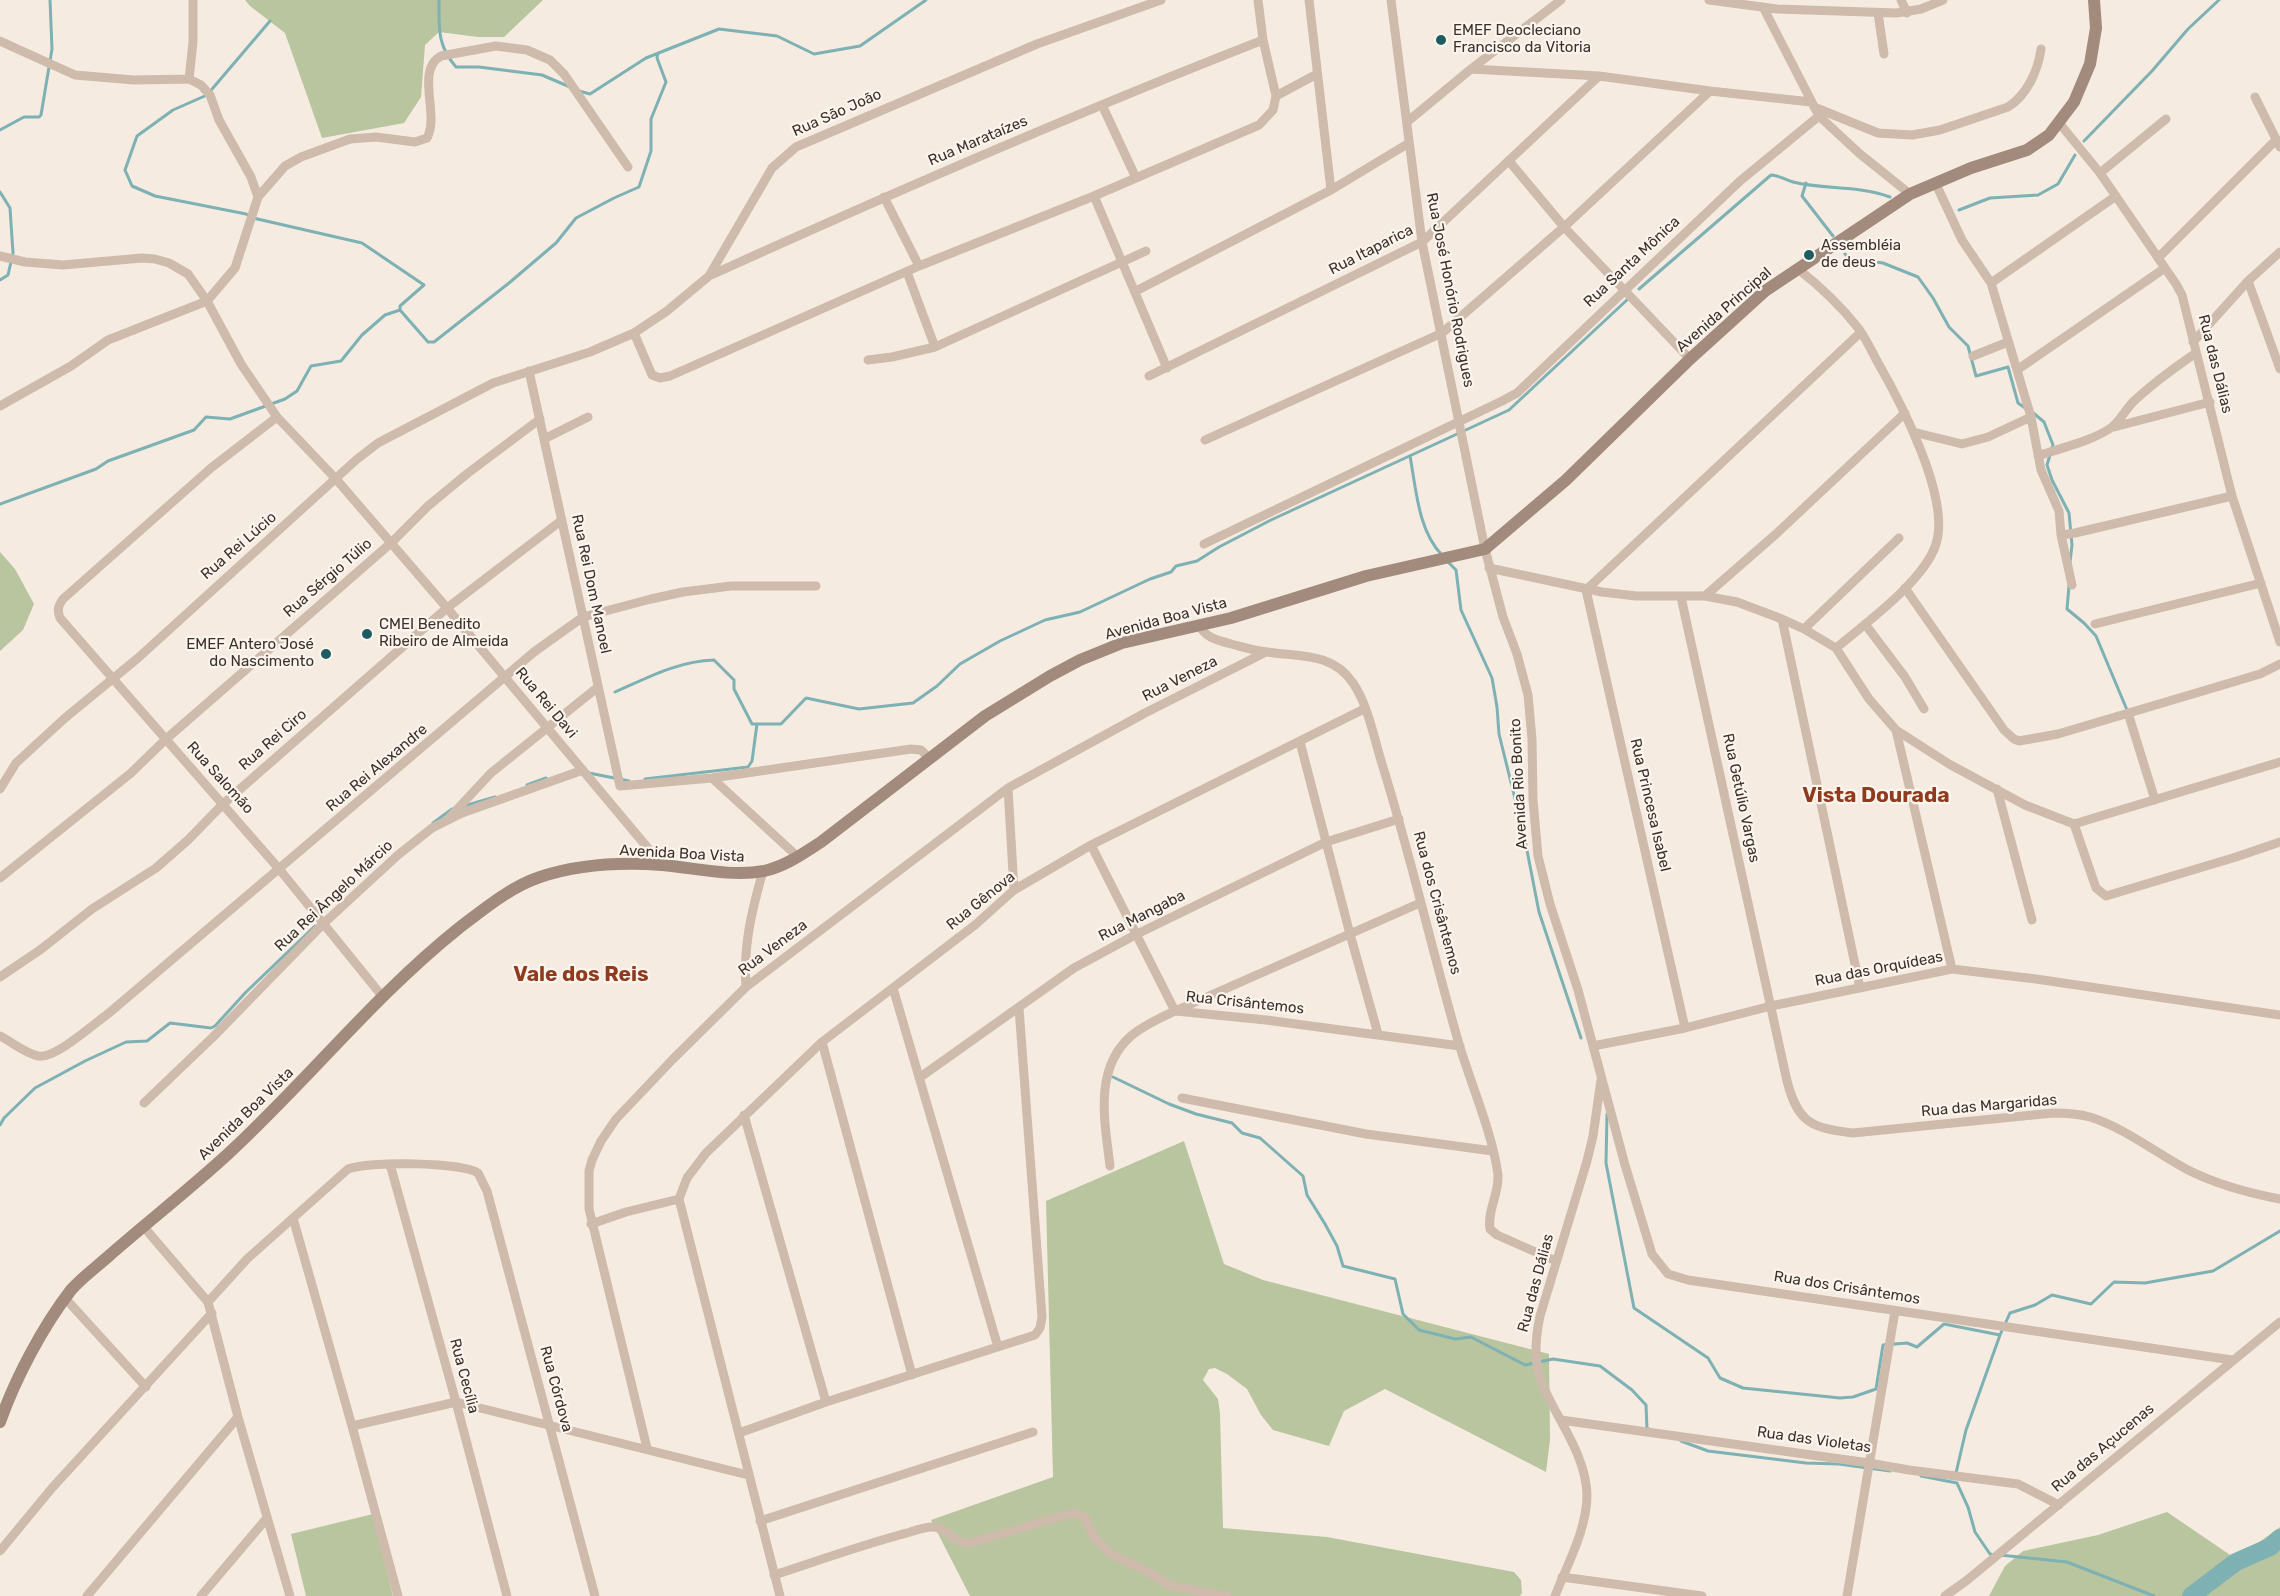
<!DOCTYPE html>
<meta charset="utf-8">
<style>
body{margin:0}
canvas{display:block;background:#f5ebe0}
</style>
<canvas width="2280" height="1596"></canvas>
<script>
const ctx = document.querySelector('canvas').getContext('2d');
ctx.lineJoin = 'round';
function paint(path, color) { ctx.fillStyle = color; ctx.fill(path, 'evenodd'); }
function strokePath(path, color, width, dash) { ctx.strokeStyle = color; ctx.lineWidth = width; ctx.lineCap = dash ? 'butt' : 'round'; ctx.setLineDash(dash || []); ctx.stroke(path); }
function drawText(font, color, halo, rows, align = 'center') {
  ctx.font = font + ' Rubik,sans-serif'; ctx.lineWidth = 4.5; ctx.setLineDash([]); ctx.textBaseline = 'middle'; ctx.strokeStyle = halo; ctx.fillStyle = color; for (const [text, x, y, turn = 0] of rows) {
    ctx.save(); ctx.translate(x, y); ctx.rotate((+turn || 0) * Math.PI / 180); ctx.textAlign = isNaN(turn) ? turn : align; if (halo) ctx.strokeText(text, 0, 0); ctx.fillText(text, 0, 0); ctx.restore();
  }
}
paint(new Path2D(`
 M245,0H543L504,37H478L439,32L425,45L421,97L404,123L322,138L285,33L250,6Z
 M0,552L15,569L34,604L23,630L0,651Z
 M1184,1141L1224,1264L1263,1280L1549,1354L1550,1440L1546,1472L1385,1389L1344,1411L1329,1446L1273,1430L1261,1415L1247,1389L1227,1374L1215,1368L1209,1369L1203,1380L1218,1399L1220,1413L1223,1528L1327,1537L1514,1572L1521,1580L1522,1593L1520,1596H970L931,1520L1053,1477L1046,1201Z
 M2167,1512L2236,1559L2280,1527V1596H1989L2005,1566L2023,1551L2098,1535Z
 M373,1514L393,1596H306L291,1534Z`), '#b8c59f');
strokePath(new Path2D(`
 M439,0C439,28 437,45 456,67H479L542,75L570,87
 M579,91L590,94L646,58L719,29L777,36L814,54L860,46L926,0
 M0,130L24,117H39L41,115L52,49L50,0
 M2084,141L2152,71L2188,29L2219,0
 M1806,183L1802,196L1833,236
 M0,192L10,208L13,253L8,275L0,280
 M1959,210L1990,198L2038,195L2058,184L2075,155
 M1845,254L1850,259L1883,263L1918,277L1933,298L1949,327L1968,346L1976,376L2008,367L2018,403L2025,408
 M1639,289L1771,175C1779,175 1785,180 1793,182C1826,190 1857,185 1890,197
 M400,310L428,342H434L509,283L556,243L576,218L614,198L639,187L651,151V119L666,82L657,58L658,53
 M2031,411L2044,422L2053,445L2047,465L2052,480L2069,513L2072,545L2070,562
 M1410,456C1416,488 1418,531 1442,555
 M0,504L96,469L108,461L194,430L206,417L230,419L285,399L297,391L311,366L341,361L362,335L385,315L400,310V306L424,285L362,243L253,218L246,214L155,196L132,186L125,170L137,136L173,110L207,95L270,21
 M1448,562L1456,570L1461,610L1492,678L1497,707L1499,734L1524,835L1539,912L1581,1038
 M2069,586L2067,609L2084,623L2096,636L2127,710
 M615,692C647,678 678,661 714,660L734,680V689L752,724H781L806,698L859,709L913,703L937,686L960,664L1000,641L1045,620L1080,612L1150,579L1171,572L1176,566L1197,561L1219,547L1271,520L1509,410L1628,299
 M589,773L629,781
 M645,779L748,767L752,761L757,724
 M527,785L546,778
 M464,806L495,797
 M433,823L452,809
 M1113,1077L1169,1104L1196,1114L1232,1123L1242,1133L1260,1138L1303,1176L1307,1195L1325,1224L1337,1246L1343,1266L1395,1279L1403,1314L1419,1330L1455,1339L1471,1337L1525,1365L1553,1359L1600,1366L1632,1390L1646,1405L1647,1429H1649
 M1607,1114L1606,1163L1634,1308L1708,1358L1720,1378L1743,1388L1840,1398L1853,1397L1876,1389L1883,1345L1907,1343L1917,1347L1944,1324L2000,1335
 M0,1125L4,1118L35,1088L85,1061L126,1042L147,1041L170,1023L211,1028L215,1026L246,992L315,926
 M1681,1441L1708,1451L1806,1463L1839,1464L1890,1471
 M1956,1473L1966,1430L2000,1335L2010,1313L2035,1305L2052,1295L2091,1304L2114,1282L2145,1283L2213,1271L2280,1231
 M1921,1476L1957,1483
 M1957,1483L1968,1507L1975,1532L1990,1554L1994,1555
 M2000,1555L2067,1562L2154,1596`), '#7db1b4', 3);
strokePath(new Path2D(`
 M2191,1596L2236,1562L2270,1547L2280,1538`), '#7db1b4', 18);
strokePath(new Path2D(`
 M1309,0L1331,190
 M1391,0L1422,242L1485,549L1503,617L1517,654L1528,695L1532,739L1533,800L1538,856L1550,904L1578,990L1625,1165L1652,1254L1668,1274L1688,1280L2232,1360
 M1709,0L1777,9L1897,13L1921,9L1943,0
 M1901,0L1907,13
 M1763,7L1819,116L1860,154L1910,194
 M1878,13L1884,54
 M0,41L75,75L134,80L189,79L201,85L210,95L219,120L251,177L258,197
 M1471,69L1599,76L1710,91L1811,102
 M189,79L193,42V0
 M1276,96L1317,74
 M2255,97L2280,147
 M1102,105L1136,178
 M1814,107L1878,133L1912,135L1940,130L2008,107C2027,95 2038,71 2041,49
 M1407,122L1471,69L1561,0
 M2060,124L2100,173L2176,284L2182,295L2232,496L2280,642
 M1509,161L1564,227L1690,359
 M2100,173L2166,119
 M1935,182L1962,240L1991,283L2031,417L2041,470L2059,511L2061,535L2072,585
 M1094,196L1167,368
 M884,197L919,266
 M0,256L25,262L63,265L142,258L155,259L169,263L188,274L207,301L241,364L277,417L336,479L447,608L662,865
 M2158,258L2276,140
 M1798,269C1821,287 1841,306 1859,329C1866,339 1871,350 1877,361C1900,401 1951,498 1936,544C1925,580 1865,624 1836,648
 M907,272L935,347
 M709,276C892,193 1076,113 1263,40
 M2248,281L2280,369
 M1991,283L2116,196
 M1136,291L1331,190L1409,143
 M634,333L652,375L660,378L670,376L919,266L1094,196L1259,125L1273,110L1276,96L1263,40L1258,0
 M2193,342L2248,281L2280,252
 M1973,356L2008,342
 M868,360L892,357L935,347L1146,251
 M2017,370L2165,268
 M529,371L620,786
 M1149,376L1422,242L1599,76
 M0,406L71,366L108,340L207,301L235,268L258,197L285,166L301,157L350,139L376,137L415,142L427,138C440,115 415,70 441,56L496,46L527,50L550,60L564,74L628,167
 M277,417L211,468L63,599C58,606 57,610 60,618L280,870L382,996
 M2114,427L2210,402
 M1913,432L1962,444L1988,437L2031,417
 M544,439L588,417
 M1205,440L1442,333L1564,227L1710,91
 M2038,456C2060,448 2093,441 2112,427C2120,421 2126,409 2133,402C2153,383 2174,368 2196,353
 M2061,535L2075,533L2232,496
 M1204,544L1502,401L1517,393L1740,181L1819,116
 M1489,568L1602,592L1636,596H1705L1737,602L1782,619L1804,629L1836,648L1869,699L1896,730L1949,764L2025,805L2074,824L2280,762
 M1905,588L2004,730L2014,739L2019,741L2058,734L2260,674L2280,664
 M1705,596L1776,534L1905,413
 M1681,597L1787,1081C1798,1123 1811,1128 1853,1133L2053,1113C2066,1113 2079,1114 2090,1117C2125,1128 2156,1153 2188,1170C2218,1185 2248,1193 2280,1199
 M1782,619L1860,988
 M1198,624C1206,638 1216,640 1231,644C1243,647 1255,651 1267,652C1299,657 1332,652 1353,683C1368,705 1374,738 1382,764C1411,856 1432,951 1459,1044C1471,1084 1493,1135 1498,1175C1499,1194 1487,1211 1490,1229L1497,1235L1556,1261
 M1865,624L1905,677L1924,709
 M2095,624L2261,583
 M1804,629L1899,538
 M2128,713L2155,800
 M1896,730L1952,969
 M1300,742L1350,934L1378,1034
 M712,778L798,857
 M620,786L712,778L911,749L921,750L928,757
 M1008,788L1014,890
 M0,789L16,763L65,718L138,658L356,460L378,443L493,383L590,352L634,333L667,311L709,276L772,168L796,147L1037,44L1161,0
 M1997,789L2032,920
 M449,818L491,773L598,687
 M2074,824L2096,888L2106,896L2236,857L2280,842
 M1091,845L1175,1011
 M0,878L131,773L165,740L391,543L428,506L468,473L540,419
 M0,977L40,950L92,909L156,868L188,840L223,804L447,608L562,520
 M746,987C743,945 752,910 763,871
 M893,988L998,1347
 M1176,1011L1266,1020L1460,1046
 M1685,1028L1586,590L1861,332
 M0,1036C12,1042 24,1053 38,1056C54,1060 95,1023 109,1013L534,652L583,617L651,599L683,592L731,586H816
 M822,1042L912,1375
 M1593,1046L1685,1028L1771,1006L1952,969L2036,979L2280,1015
 M919,1078L1074,968L1135,935L1326,842L1399,819
 M1182,1098L1366,1134L1493,1151
 M144,1103L213,1037L323,924L398,855L432,828L462,813L583,770
 M744,1115L826,1402
 M390,1164L456,1402L507,1596
 M1110,1166C1105,1123 1093,1069 1131,1036C1144,1025 1160,1018 1175,1011L1420,903
 M293,1218L352,1426L398,1596
 M591,1224L626,1212L679,1199
 M143,1226L208,1302L238,1417L290,1596
 M65,1298L146,1387
 M208,1302L247,1259L348,1169C367,1161 462,1162 478,1173L487,1191L595,1596
 M1561,1420L1869,1463L1909,1470L2018,1484L2059,1505
 M352,1426L456,1402L748,1475
 M739,1433L826,1402L1035,1335L1040,1328L1042,1317L1019,1008
 M647,1448L589,1209V1171L592,1160L601,1141L616,1119L673,1059L746,987L1008,788L1145,713L1266,652
 M760,1521L1033,1432
 M0,1551L52,1488L212,1313
 M774,1575C817,1561 859,1546 903,1534C912,1532 924,1526 934,1527C949,1529 953,1544 971,1543L1069,1514H1079L1085,1518L1094,1537L1112,1555L1145,1570L1164,1582L1176,1587L1227,1596
 M1562,1577L1702,1596
 M87,1596L238,1417
 M201,1596L267,1518
 M780,1596L679,1199L687,1178L706,1153L822,1042L975,925L1014,890L1091,845L1364,709
 M1555,1596C1567,1565 1587,1529 1587,1495C1586,1456 1559,1422 1544,1388C1533,1365 1535,1340 1540,1316L1587,1161L1593,1136L1601,1080
 M1847,1596L1895,1311
 M1945,1596L1966,1581L2280,1322`), '#cebbab', 9);
strokePath(new Path2D(`
 M0,1422C15,1379 43,1326 71,1290C82,1277 98,1266 111,1254C150,1220 191,1188 229,1153C308,1080 375,995 459,928C484,909 510,887 540,877C579,864 621,862 662,865C695,868 731,877 764,871C786,866 802,854 821,842L985,716L1050,676L1080,660L1122,643L1231,618L1366,576L1485,549L1566,480L1690,359L1765,291L1910,194L1971,168L2027,150L2049,135L2074,102L2090,64L2096,28L2094,0`), '#a28a7c', 12);
for (const [x, y, r, color] of [
 [1441,40,6,"#1d5c60"],
 [1809,255,6,"#1d5c60"],
 [367,634,6,"#1d5c60"],
 [326,654,6,"#1d5c60"]
]) { const dot = new Path2D(); dot.arc(x, y, r, 0, 2 * Math.PI); ctx.fillStyle = color; ctx.fill(dot); strokePath(dot, '#fbf5ee', 2); }
drawText('15px', '#3c302a', '#fbf5ee', [
 ["EMEF Deocleciano",1453,31],
 ["Francisco da Vitoria",1453,48],
 ["Assembléia",1821,246],
 ["de deus",1821,263],
 ["CMEI Benedito",379,625],
 ["Ribeiro de Almeida",379,642],
 ["EMEF Antero José",314,645,"right"],
 ["do Nascimento",314,662,"right"]
], 'left');
drawText('15px', '#3c302a', '#fbf5ee', [
 ["Rua São João",837,113,-24],
 ["Rua Marataízes",978,141,-23],
 ["Rua Itaparica",1371,250,-27],
 ["Rua Santa Mônica",1632,262,-43],
 ["Rua José Honório Rodrigues",1450,290,79],
 ["Avenida Principal",1724,310,-41],
 ["Rua das Dálias",2215,364,76],
 ["Rua Rei Lúcio",239,546,-41],
 ["Rua Sérgio Túlio",328,578,-41],
 ["Rua Rei Dom Manoel",591,584,78],
 ["Avenida Boa Vista",1166,619,-15],
 ["Rua Veneza",1180,679,-27],
 ["Rua Rei Davi",546,703,50],
 ["Rua Rei Ciro",273,740,-41],
 ["Rua Rei Alexandre",377,768,-40],
 ["Rua Salomão",220,778,48],
 ["Avenida Rio Bonito",1519,784,-93],
 ["Rua Getúlio Vargas",1741,798,78],
 ["Rua Princesa Isabel",1650,805,77],
 ["Avenida Boa Vista",682,854,3],
 ["Rua Rei Ângelo Márcio",334,896,-43],
 ["Rua Gênova",981,901,-39],
 ["Rua dos Crisântemos",1437,903,75],
 ["Rua Mangaba",1142,916,-27],
 ["Rua Veneza",773,948,-37],
 ["Rua das Orquídeas",1879,969,-11],
 ["Rua Crisântemos",1245,1003,6],
 ["Rua das Margaridas",1989,1106,-5],
 ["Avenida Boa Vista",246,1114,-44],
 ["Rua das Dálias",1536,1283,-75],
 ["Rua dos Crisântemos",1847,1288,9],
 ["Rua Cecília",464,1376,75],
 ["Rua Córdova",556,1389,75],
 ["Rua das Violetas",1814,1440,8],
 ["Rua das Açucenas",2103,1448,-40]
]);
drawText('bold 21px', '#903a1e', '#fbf5ee', [
 ["Vista Dourada",1876,796],
 ["Vale dos Reis",581,975]
]);
</script>
